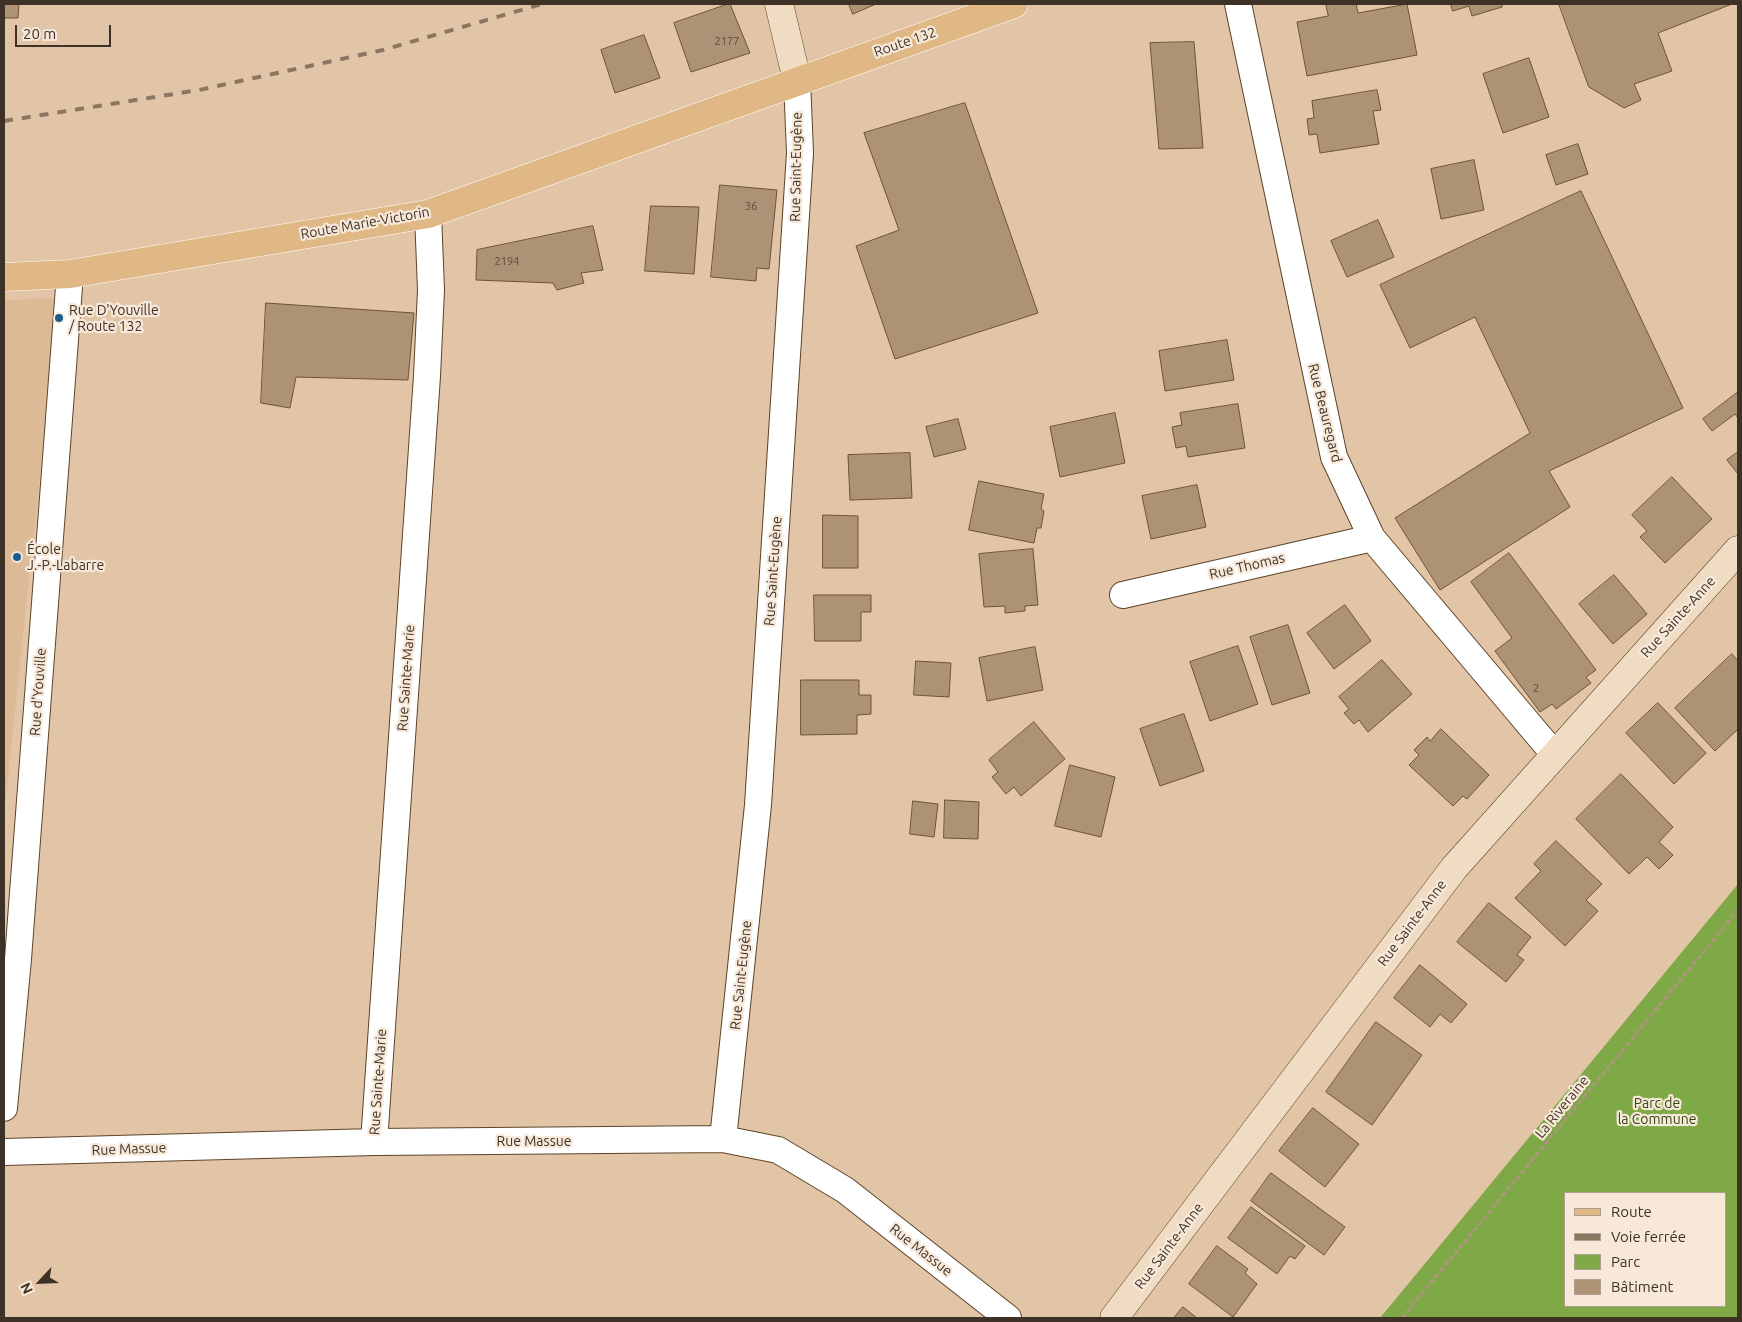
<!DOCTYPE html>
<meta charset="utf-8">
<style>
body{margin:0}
#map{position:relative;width:1742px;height:1322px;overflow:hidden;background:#e2c5a6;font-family:Ubuntu,sans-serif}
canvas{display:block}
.frame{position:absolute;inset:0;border:5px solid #3e3226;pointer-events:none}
.legend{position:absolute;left:1564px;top:1192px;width:162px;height:115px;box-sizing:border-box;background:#f7e8d9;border:1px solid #ad9f91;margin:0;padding:6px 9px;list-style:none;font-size:15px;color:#3e3226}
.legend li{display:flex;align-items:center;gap:10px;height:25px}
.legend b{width:25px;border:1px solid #ad9f91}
.north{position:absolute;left:15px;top:1257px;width:50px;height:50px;-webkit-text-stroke:4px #f7e8d9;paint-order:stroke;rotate:245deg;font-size:14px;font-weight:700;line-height:20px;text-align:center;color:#3e3226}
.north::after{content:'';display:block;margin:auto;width:18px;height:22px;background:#3e3226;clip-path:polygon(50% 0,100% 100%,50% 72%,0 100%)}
.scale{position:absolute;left:15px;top:25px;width:96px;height:22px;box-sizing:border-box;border:2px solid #3e3226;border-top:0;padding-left:6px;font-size:15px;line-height:18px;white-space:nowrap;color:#3e3226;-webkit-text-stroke:4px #f7e8d9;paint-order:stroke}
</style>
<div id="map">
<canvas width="1742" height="1322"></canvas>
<div class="frame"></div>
<ul class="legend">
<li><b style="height:6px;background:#e0b885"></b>Route</li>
<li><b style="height:6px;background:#8a7661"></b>Voie ferrée</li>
<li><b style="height:14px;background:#7fa846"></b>Parc</li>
<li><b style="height:14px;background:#ae9275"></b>Bâtiment</li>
</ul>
<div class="north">N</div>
<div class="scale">20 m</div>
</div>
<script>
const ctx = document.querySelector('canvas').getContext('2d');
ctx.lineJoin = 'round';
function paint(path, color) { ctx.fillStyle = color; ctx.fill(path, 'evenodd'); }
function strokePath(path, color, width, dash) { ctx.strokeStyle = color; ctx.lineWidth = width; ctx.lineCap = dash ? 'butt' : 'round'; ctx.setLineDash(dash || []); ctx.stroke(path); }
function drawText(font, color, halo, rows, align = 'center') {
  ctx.font = font + ' Ubuntu,sans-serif'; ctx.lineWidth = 4.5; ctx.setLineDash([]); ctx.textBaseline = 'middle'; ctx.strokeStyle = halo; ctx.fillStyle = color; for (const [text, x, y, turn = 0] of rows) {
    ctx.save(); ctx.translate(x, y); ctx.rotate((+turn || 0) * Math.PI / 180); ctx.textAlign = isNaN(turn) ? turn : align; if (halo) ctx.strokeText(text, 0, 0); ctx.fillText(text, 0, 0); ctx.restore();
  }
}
paint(new Path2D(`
 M59,298L4,814V300Z`), '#dcba96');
paint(new Path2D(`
 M1738,884V1318H1380ZM1566,1193H1726V1306H1566Z`), '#7fa846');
const building = new Path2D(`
 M4,4H19L18,18H4Z
 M728,4H730L750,53L691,72L674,23Z
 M849,4H876L853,14Z
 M1326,4H1356L1358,13L1407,4L1417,55L1307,76L1297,22L1328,16Z
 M1451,4H1502V7L1472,16L1469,6L1453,11Z
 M1559,4H1732L1658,33L1672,71L1634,84L1641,100L1624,108L1589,87Z
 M644,35L660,78L615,93L601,50Z
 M1194,42L1203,148L1159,149L1150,43Z
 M1529,58L1549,117L1503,133L1483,74Z
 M1377,90L1381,110L1373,111L1379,144L1320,153L1317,134L1309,135L1307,119L1314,118L1312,101Z
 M965,103L1038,313L895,359L856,246L899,230L864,133Z
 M1578,144L1588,174L1556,185L1546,155Z
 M1474,160L1484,210L1441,219L1431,169Z
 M720,185L777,190L769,269L757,268L756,281L711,277Z
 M1581,191L1683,408L1549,471L1570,507L1440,590L1395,518L1530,433L1475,317L1410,348L1380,285Z
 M651,206L699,207L694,274L645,271Z
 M1378,220L1394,257L1347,277L1331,241Z
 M593,226L603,270L581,273L584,283L557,290L553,283L476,280L477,250Z
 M266,303L414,313L408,380L296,377L290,408L261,403Z
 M1227,340L1234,380L1165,391L1159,351Z
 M1738,392V418L1735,414L1712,431L1703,419Z
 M1238,404L1245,448L1188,457L1186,446L1176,448L1172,427L1182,425L1180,413Z
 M1115,413L1125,463L1060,477L1050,427Z
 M958,419L966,449L934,457L926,427Z
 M1738,452V474L1727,460Z
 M910,453L912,498L850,500L848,455Z
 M1672,477L1712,519L1665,563L1640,537L1647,531L1632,515Z
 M979,481L1044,494L1041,509L1044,511L1041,528H1037L1034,543L969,530Z
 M1197,485L1206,527L1151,539L1142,496Z
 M823,515L858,516V568H823Z
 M1033,549L1038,605L1025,606V611L1005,613V606L984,607L979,554Z
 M1509,553L1596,670L1586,677L1591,683L1556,709L1552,704L1540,712L1495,651L1512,638L1471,582Z
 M1614,575L1647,614L1613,644L1579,604Z
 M814,595H871V612H861V641H815Z
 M1345,605L1371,641L1334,669L1307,633Z
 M1288,625L1310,693L1272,705L1250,637Z
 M1238,646L1258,704L1210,721L1190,662Z
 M1035,647L1043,690L987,701L979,658Z
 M1732,654L1738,661V729L1715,751L1675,708Z
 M1382,660L1412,694L1368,732L1359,720L1354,724L1344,713L1349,709L1339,697Z
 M916,661L951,663L949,697L914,695Z
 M801,680H859V695H871V714L857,715V734L801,735Z
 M1658,703L1706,753L1674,784L1626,733Z
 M1184,714L1204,771L1160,786L1140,729Z
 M1034,722L1065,759L1021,796L1014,787L1006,794L992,777L998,772L989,760Z
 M1441,729L1489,775L1467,799L1463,796L1453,806L1409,765L1419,755L1414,750L1427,737L1430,741Z
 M1070,765L1115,777L1101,837L1055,826Z
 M1621,774L1673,827L1659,842L1673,855L1659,869L1647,857L1629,874L1576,819Z
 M945,800L979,802L978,839L944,838Z
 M913,801L938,804L934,837L910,834Z
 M1556,841L1602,884L1586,900L1598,911L1565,946L1515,898L1541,871L1534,864Z
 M1489,903L1531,937L1517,955L1524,960L1506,982L1457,942Z
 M1420,965L1467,1004L1451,1023L1440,1014L1430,1027L1394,998Z
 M1376,1022L1422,1055L1372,1125L1326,1092Z
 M1313,1108L1359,1144L1325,1187L1279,1151Z
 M1271,1173L1345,1227L1324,1255L1251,1201Z
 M1251,1207L1305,1246L1295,1259L1290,1256L1277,1274L1228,1238Z
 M1217,1246L1248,1269L1245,1273L1257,1284L1233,1317L1189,1284Z
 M1183,1307L1197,1318H1174Z`);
paint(building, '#ae9275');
strokePath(building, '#6c5338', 1);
const street = new Path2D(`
 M1238,4L1334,457L1372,538L1555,755
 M1123,595L1372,538
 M4,1108L18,959L70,274
 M723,1139L758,805L800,153L797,80
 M374,1142L427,376L431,290L428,214
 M4,1152L374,1142L723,1139L778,1150L845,1190L1008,1318`);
const secondary = new Path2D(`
 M779,4L797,80
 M1114,1318L1454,868L1738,550`);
const primary = new Path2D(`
 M4,277L70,274L428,214L1014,4`);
strokePath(street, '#5c4429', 28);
strokePath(secondary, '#5c4429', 29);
strokePath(primary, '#fff', 29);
strokePath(new Path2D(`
 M1402,1318L1738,910`), '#ad967d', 3, [5, 2.5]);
strokePath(street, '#fff', 26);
strokePath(secondary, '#f0dcc2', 28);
strokePath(primary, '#e0b885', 28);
strokePath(new Path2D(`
 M4,121L199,90L383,50L542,4`), '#8a7661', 4, [9, 9]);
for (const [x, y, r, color] of [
 [59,318,5,"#1d5c92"],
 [17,557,5,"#1d5c92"]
]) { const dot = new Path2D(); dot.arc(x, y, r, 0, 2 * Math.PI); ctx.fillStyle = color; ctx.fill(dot); strokePath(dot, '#f7e8d9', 2); }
drawText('11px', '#5a4a3a', null, [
 ["2177",727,41],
 ["36",751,206],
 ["2194",507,261],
 ["2",1536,688]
]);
drawText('14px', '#3e3226', '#f7e8d9', [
 ["Route 132",905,42,-19],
 ["Rue Saint-Eugène",796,167,-89],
 ["Route Marie-Victorin",365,223,-10],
 ["Rue Beauregard",1325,413,76],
 ["Rue Thomas",1247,566,-13],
 ["Rue Saint-Eugène",773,571,-86],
 ["Rue Sainte-Anne",1678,617,-48],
 ["Rue Sainte-Marie",406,678,-86],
 ["Rue d'Youville",38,692,-86],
 ["Rue Sainte-Anne",1412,923,-53],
 ["Rue Saint-Eugène",741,975,-84],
 ["Rue Sainte-Marie",378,1082,-86],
 ["La Riveraine",1562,1107,-51],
 ["Rue Massue",534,1141],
 ["Rue Massue",129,1149,-2],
 ["Rue Sainte-Anne",1169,1246,-53],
 ["Rue Massue",921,1250,38]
]);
drawText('14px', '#3e3226', '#f7e8d9', [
 ["Rue D'Youville",69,310],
 ["/ Route 132",69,326],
 ["École",27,549],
 ["J.-P.-Labarre",27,565]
], 'left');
drawText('14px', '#334714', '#f7e8d9', [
 ["Parc de",1657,1103],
 ["la Commune",1657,1119]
]);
</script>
